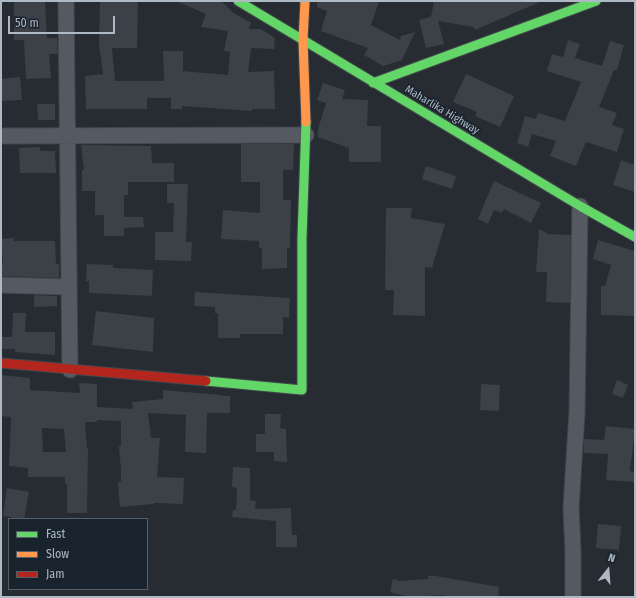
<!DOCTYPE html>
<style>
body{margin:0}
#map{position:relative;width:636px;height:598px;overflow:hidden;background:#262c32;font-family:"Fira Sans Condensed",sans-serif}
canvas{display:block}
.frame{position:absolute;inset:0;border:2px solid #aeb9c6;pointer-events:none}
.legend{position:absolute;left:8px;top:518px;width:140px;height:72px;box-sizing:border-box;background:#19232d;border:1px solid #555f6a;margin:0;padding:5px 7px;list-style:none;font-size:12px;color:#aeb9c6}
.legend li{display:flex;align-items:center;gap:8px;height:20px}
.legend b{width:20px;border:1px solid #555f6a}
.north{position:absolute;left:588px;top:550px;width:40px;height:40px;-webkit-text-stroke:3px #19232d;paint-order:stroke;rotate:17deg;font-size:11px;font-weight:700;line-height:16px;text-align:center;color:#aeb9c6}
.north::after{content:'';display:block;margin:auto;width:14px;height:18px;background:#aeb9c6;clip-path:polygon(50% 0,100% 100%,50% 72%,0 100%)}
.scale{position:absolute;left:8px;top:16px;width:107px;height:18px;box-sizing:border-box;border:2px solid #aeb9c6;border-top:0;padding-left:5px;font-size:12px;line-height:14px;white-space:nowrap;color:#aeb9c6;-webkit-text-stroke:3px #19232d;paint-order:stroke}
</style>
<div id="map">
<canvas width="636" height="598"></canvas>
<div class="frame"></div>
<ul class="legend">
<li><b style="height:5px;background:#63d668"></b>Fast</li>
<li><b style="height:5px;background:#ff974d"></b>Slow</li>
<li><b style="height:5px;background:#b3261e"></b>Jam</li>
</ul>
<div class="north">N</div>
<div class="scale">50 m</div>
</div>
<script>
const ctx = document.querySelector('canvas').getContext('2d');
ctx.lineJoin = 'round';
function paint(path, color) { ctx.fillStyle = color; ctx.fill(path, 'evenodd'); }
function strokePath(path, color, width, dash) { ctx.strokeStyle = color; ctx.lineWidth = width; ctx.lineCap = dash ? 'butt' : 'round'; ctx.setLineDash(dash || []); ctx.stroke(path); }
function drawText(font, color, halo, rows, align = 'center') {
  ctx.font = font + ' "Fira Sans Condensed",sans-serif'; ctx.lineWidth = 3; ctx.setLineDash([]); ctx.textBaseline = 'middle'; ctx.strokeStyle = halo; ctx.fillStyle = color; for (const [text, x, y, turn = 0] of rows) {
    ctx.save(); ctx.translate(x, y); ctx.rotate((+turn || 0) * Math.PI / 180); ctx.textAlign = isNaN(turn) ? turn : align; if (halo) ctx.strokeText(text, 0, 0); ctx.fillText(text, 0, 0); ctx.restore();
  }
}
paint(new Path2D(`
 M14,1H45L47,38H57L58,54H49L51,78L26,79L24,40H14Z
 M100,1H138L137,48H112L115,81H164L163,51H183V71L228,75L230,52L224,51L228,31L201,27L206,14L176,1H220L226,5L232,12L251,23L249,29H261L275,38L274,49L251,48L248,72L274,71L275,109H252V111L182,106V109H171V98H147V109H86L85,76L103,74L99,44Z
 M317,1H379L371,25L400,40L401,36L415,32L402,60L383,66L364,55L368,48L321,31L327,11L317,7Z
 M434,1H542L475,30L474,27L438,21L444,44L426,48L419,20L431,17Z
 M568,40L580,44L575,58L602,66L610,41L624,45L617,70H614L599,107L617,113L612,125L624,129L617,152L586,142L576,166L550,156L556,141L532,134L528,147L517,143L525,116L536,119L538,113L565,121L581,82L547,71L552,54L563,57Z
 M466,74L514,96L500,127L475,116L477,112L453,102Z
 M20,77L22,100L1,101V79Z
 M323,83L345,90L342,99L368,100L367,126H381V162H349V148L318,137V129L326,103L317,100Z
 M37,104H55V120H38Z
 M241,144H294L293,170H283V200H291L290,248H287V268L262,269V248H259V241L221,239L223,210L260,213V182H241Z
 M81,145L151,146L152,163H174V182H128V195H124V217H143L144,227L124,228V236H104V215H95V191H82V170H84Z
 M40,147V151H55L56,173H20L19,148Z
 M621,160L635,165V192L613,185Z
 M426,166L456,176L452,189L422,179Z
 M494,181L541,203L531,223L504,209L502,213L494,210L488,224L478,219Z
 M167,184H188L186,242H192L191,261L155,260V232H173L174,203H167Z
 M386,208H412L411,218L445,224L432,268L425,267V316L393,315L394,290H385Z
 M539,229L548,234L571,235L570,303L546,302L547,272H536Z
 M14,238V241H55L56,264H59V278L1,276V264H3L1,239Z
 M598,240L635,251V316L601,315V286H605L611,265L593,259Z
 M87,264L113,265V268L153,270L152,296L89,293V281H86Z
 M195,292L290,298L289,318L283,317V334H240V338H218V313H215V307L194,306Z
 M34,295L57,296V306L34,307Z
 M96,311L154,318L153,352L92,345Z
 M13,313H26L25,332H55V355L15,352V349H1V337H12Z
 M1,375L30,378V390L80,393L79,383L97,384V407L133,409L132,402L163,399V390L221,395V396H230V413H207L206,453L185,452L186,415L148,413L151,438H160L157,477L184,478L183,504L154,503V504L120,507L118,482H121V471L119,446H121V421L97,420V422H85L87,448H88L87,513H67V484H65V477H28V468L9,466L11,417L1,416ZM42,428L64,429L66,452H43Z
 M617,380L628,385L623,398L612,394Z
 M481,384L500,385L499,411L480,410Z
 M265,414H281L280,428L286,429L287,462L274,461V452H256V434H265Z
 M606,426L635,429L630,471L635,472V482L606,480L608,454L584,453V439L604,440Z
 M233,467L250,468V500L256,501L255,509L291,508L292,535H297V547H276V521L232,517L233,510H236L237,488L232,487Z
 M7,488L29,492L24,519L3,516Z
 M598,524L621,526L619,550L596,548Z
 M428,576H436L499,587L498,597H453L442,595L409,597L390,592L393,579L400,581L428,579Z`), '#3b4146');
const street = new Path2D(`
 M66,1L70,370
 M1,136L306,135
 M1,285L68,287
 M573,597V551L571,508L577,412L580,206`);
const fast = new Path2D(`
 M238,1L580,206L635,237
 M373,83L596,1
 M206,381L302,390V238L306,122`);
const slow = new Path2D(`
 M305,1L303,40L306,122`);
const jam = new Path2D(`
 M1,363L206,381`);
strokePath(street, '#44484d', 17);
strokePath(fast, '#44484d', 11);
strokePath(slow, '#44484d', 11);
strokePath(jam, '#44484d', 11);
strokePath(street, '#555a62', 15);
strokePath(fast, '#63d668', 9);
strokePath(slow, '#ff974d', 9);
strokePath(jam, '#b3261e', 9);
drawText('11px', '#aeb9c6', '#19232d', [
 ["Maharlika Highway",442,110,31]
]);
</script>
